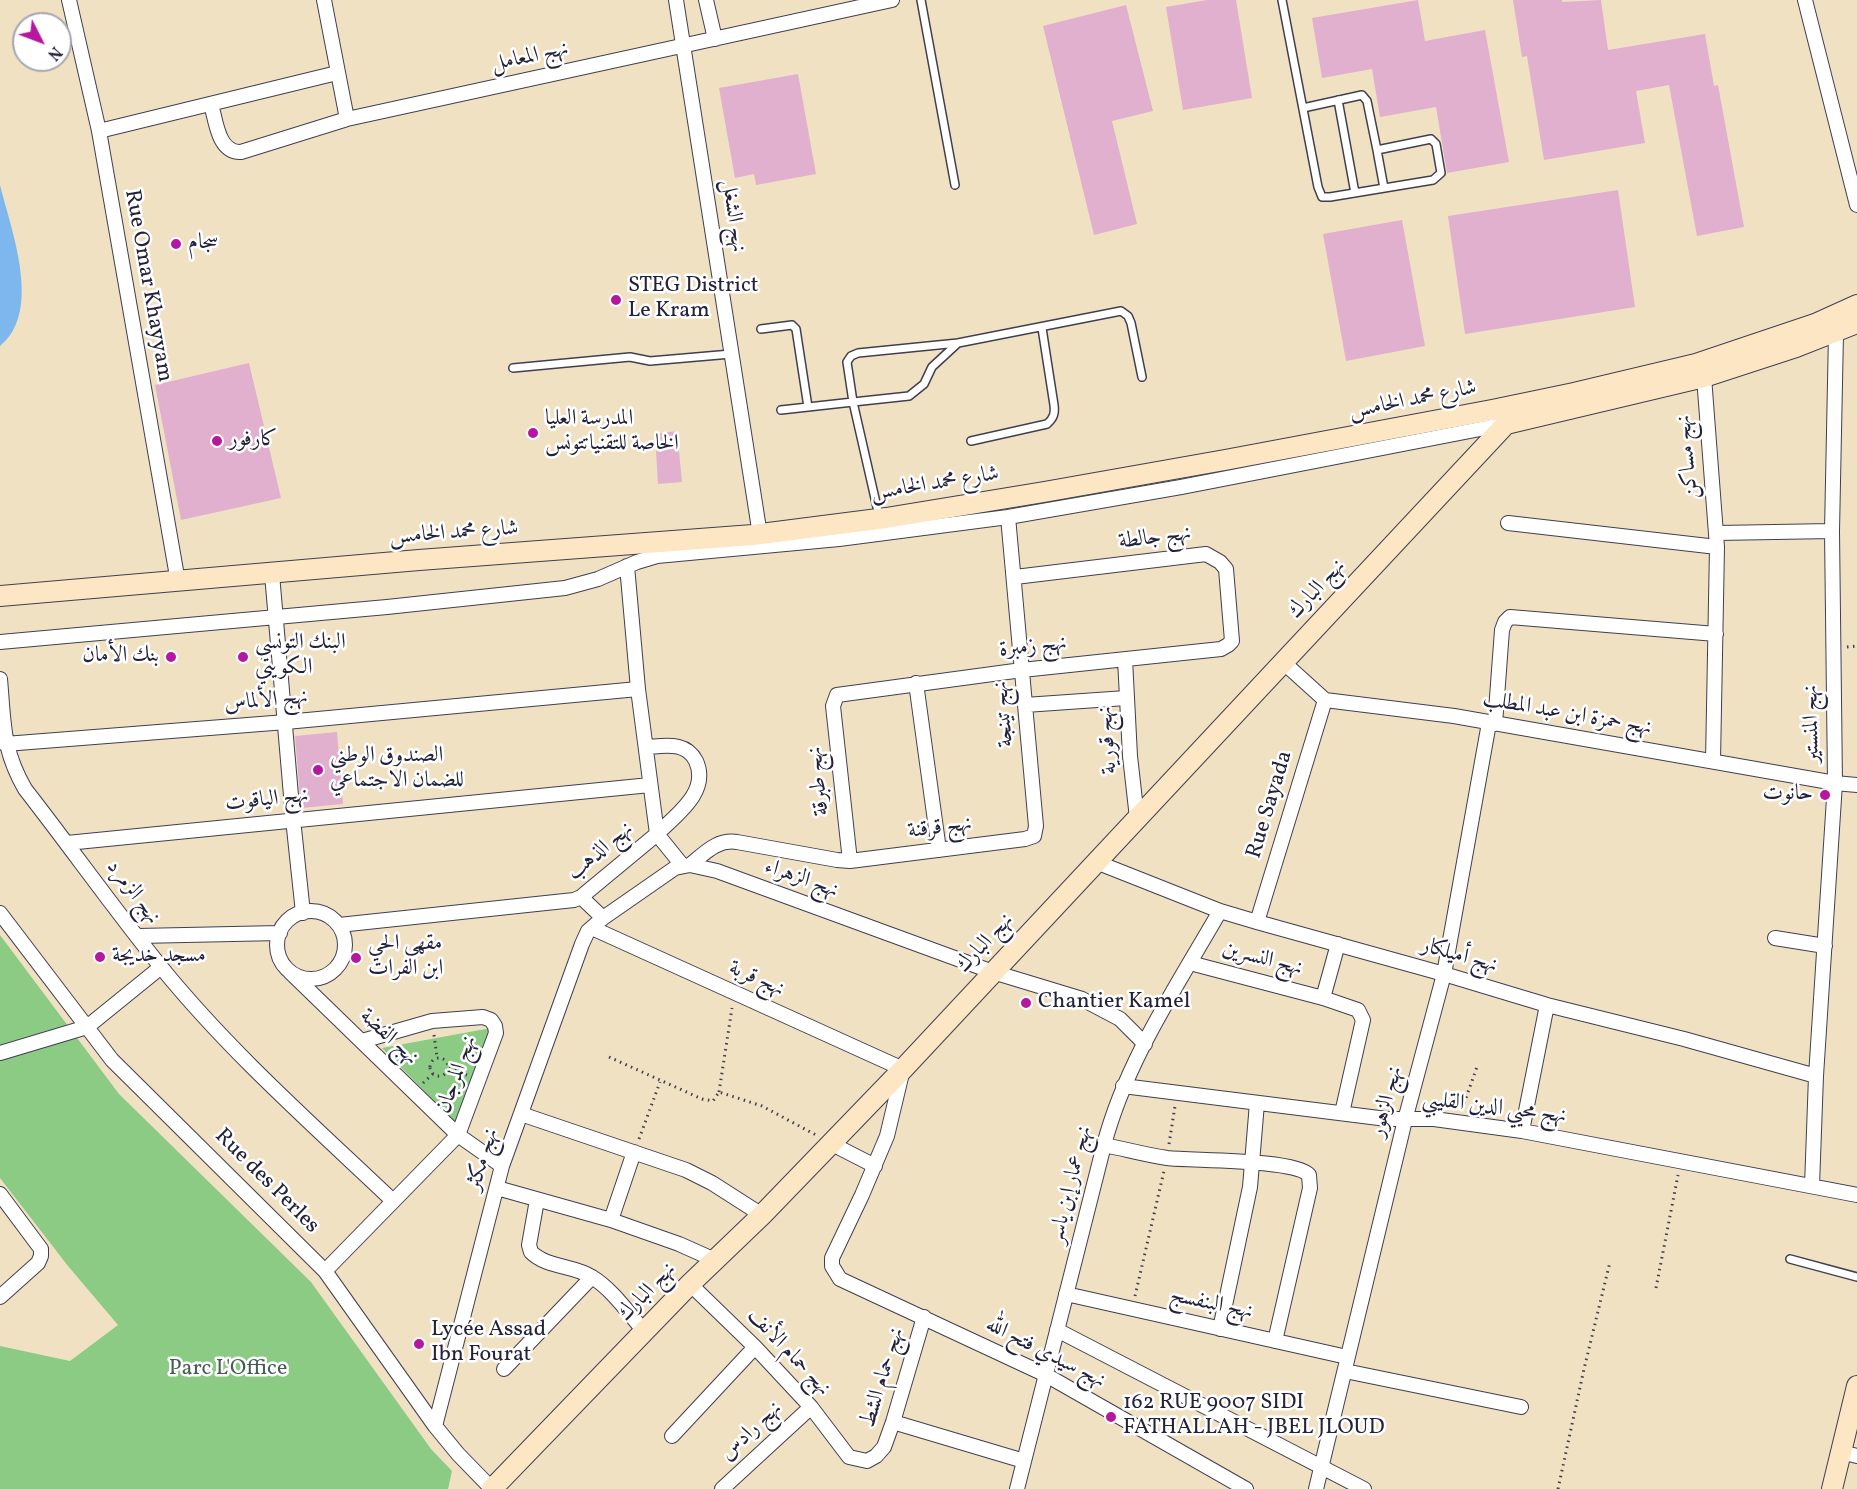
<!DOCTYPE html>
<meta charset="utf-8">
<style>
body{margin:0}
#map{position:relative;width:1857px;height:1489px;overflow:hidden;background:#f0e1c3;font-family:Vollkorn,serif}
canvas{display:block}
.north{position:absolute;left:12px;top:12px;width:60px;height:60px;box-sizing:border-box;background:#fff;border:2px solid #a7a7b1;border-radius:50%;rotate:132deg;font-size:16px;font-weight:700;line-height:24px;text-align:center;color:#22223b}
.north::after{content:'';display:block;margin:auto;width:21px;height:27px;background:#b5179e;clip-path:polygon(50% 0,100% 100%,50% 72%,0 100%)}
</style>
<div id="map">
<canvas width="1857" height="1489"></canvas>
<div class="north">N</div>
</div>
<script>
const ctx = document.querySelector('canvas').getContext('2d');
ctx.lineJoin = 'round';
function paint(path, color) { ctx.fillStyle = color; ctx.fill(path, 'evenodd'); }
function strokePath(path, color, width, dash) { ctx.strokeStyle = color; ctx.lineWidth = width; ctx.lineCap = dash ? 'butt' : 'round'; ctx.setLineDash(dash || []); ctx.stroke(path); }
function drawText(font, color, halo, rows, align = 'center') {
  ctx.font = font + ' Vollkorn,Amiri,serif'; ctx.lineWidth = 5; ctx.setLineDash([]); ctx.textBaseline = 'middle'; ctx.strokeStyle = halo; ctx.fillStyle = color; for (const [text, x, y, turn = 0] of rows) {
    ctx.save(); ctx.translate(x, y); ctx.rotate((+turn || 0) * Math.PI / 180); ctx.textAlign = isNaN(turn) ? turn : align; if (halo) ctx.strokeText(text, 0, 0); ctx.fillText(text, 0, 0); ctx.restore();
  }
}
paint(new Path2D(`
 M0,935L119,1094L311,1282L431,1449L452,1471L448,1489H0V1346L70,1361L118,1325L68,1266L0,1178Z
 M491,1028L456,1123L382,1048Z`), '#8bcb83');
paint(new Path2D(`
 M0,185C11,230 43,311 0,346Z`), '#7eb7ee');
paint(new Path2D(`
 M1207,0H1236L1252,98L1183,110L1166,7Z
 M1418,0L1425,41L1485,30L1509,162L1447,173L1436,107L1380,117L1372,69L1322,78L1312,18Z
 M1513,0H1562V2L1601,0L1608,50L1705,34L1714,86L1718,85L1744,227L1697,236L1669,85L1636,91L1645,143L1544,160L1527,56L1522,57Z
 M1126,5L1153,111L1112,121L1137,224L1094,235L1043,26Z
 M798,74L816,174L756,185L754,174L735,178L719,88Z
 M1618,190L1635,307L1465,334L1448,216Z
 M1402,220L1425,346L1346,361L1323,234Z
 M249,363L281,498L181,520L155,385Z
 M677,431L682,482L658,484L655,434Z
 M337,732L343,804L301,808L295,736Z`), '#e0b0ce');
const lane = new Path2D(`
 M921,0L955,185
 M1282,0L1318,187L1322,197H1330L1433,180L1441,173L1436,144L1431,139L1377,150L1367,101L1362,95L1303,108
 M1338,100L1355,193
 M1377,150L1384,188
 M761,329L792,325L796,329L808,407
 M513,368L630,357L650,361L731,354
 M781,410L853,402L847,362L851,356L858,353L958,343
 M971,441L1047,424C1054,418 1055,413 1054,405L1042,328
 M879,516L853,402L909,396L924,384L932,367L958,343L1121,311L1128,316L1131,323L1142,377
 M1790,1259L1857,1277`);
const street = new Path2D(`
 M69,0L99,131L178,582
 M324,0L347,119
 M676,0L760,535
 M706,0L715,39
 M1805,0L1857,205
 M211,104C216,121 218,153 241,152L347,119L892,0
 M99,131L337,73
 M1704,377L1717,547L1713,761
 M1508,523L1717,547
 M1717,533L1832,531
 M272,574L293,819L303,913
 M0,642L387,607L565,588L598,579L637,562L657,556L839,539L1008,517L1181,487L1506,424
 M1125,659L1130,756L1137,818
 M1283,662L1325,700L1454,716L1835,783L1857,785
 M0,679C4,723 2,749 25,789C71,848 114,909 161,967C230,1052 313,1125 393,1201
 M916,683L939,850
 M1025,705L1126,698
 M1495,724L1502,630L1505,622L1510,617L1716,634
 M5,744L286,722L638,689
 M646,747C665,746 686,741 696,761C710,792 676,815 657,834L682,865
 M67,843L650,785
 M850,861L833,706L837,695L1022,670L1221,649L1228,645L1232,641L1226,569L1220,562L1206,554L1015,577
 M1096,862L1220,911L1257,922L1444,974L1547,1005L1684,1039L1816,1076
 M690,865C705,853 717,839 737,842L837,860L850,861L1025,839L1034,836L1036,826L1008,517
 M581,897L603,918
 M277 945a34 34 0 1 1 68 0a34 34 0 1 1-68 0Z
 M0,913L112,1060L325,1271L435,1426L458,1454L492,1489
 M1257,922L1325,700
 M339,925L574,900L581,897L657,834L638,689L627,566
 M592,928L903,1069L887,1136L862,1195L832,1258V1266L840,1279L1046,1375L1246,1489
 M138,936L280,933
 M1775,938L1825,946
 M1190,963L1323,998L1358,1010L1363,1020L1342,1113
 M290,972L458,1135L502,1166
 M1323,998L1338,944
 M0,1053L87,1027L161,967
 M1123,1086L1387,1119H1434L1522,1131L1857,1195
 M521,1114L686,1170L712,1183L762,1215
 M1522,1131L1547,1005
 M830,1143L875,1166
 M1104,1145C1125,1149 1146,1155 1167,1158C1193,1161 1294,1159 1309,1175L1310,1188L1275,1341
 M1812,1186L1816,1076L1835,783L1832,531L1836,333
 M497,1188L611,1220L679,1244L715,1260
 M0,1194L41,1249V1256L38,1263L0,1297
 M537,1200L529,1245L531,1252C547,1268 574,1265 592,1277C613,1290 629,1314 645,1332
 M611,1220L634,1152
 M325,1271L458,1135L496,1033L495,1026L491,1020L483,1017L432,1021L362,1041
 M690,1284L755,1347L811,1407L849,1457L867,1461L876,1456L884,1447L893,1422L924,1317
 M1066,1294L1347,1357
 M1220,1329L1250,1187L1257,1103
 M1057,1330L1364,1489
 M504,1369L592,1277
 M1345,1371L1521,1407
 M893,1422L1024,1461
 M435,1426L502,1166L582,944L588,931L603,918L675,868L690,865L717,871L993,972L1082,999L1120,1019L1145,1044
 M672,1436L755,1347
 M1841,1452L1857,1456
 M722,1489L811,1407
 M1017,1489L1104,1145C1126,1061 1177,986 1220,911
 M1316,1489L1405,1120L1444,974L1489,723`);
const secondary = new Path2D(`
 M0,596L419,560L753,535L886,518L1044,492L1225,460L1492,410L1574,393L1696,364L1815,324L1857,305
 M492,1489L690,1284L762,1215L903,1069L1506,424L1704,377L1796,347L1857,323
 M1832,1489L1857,1386`);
strokePath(lane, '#413f4f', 10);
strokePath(street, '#413f4f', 16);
strokePath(secondary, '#413f4f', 22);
strokePath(new Path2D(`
 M1847,647L1857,646
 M434,1035L437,1057
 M609,1057L702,1099L713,1101L719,1092L762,1106L816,1135
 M430 1067a9 9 0 1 1 18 0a9 9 0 1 1-18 0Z
 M449,1068L467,1075
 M423,1083L433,1074
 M719,1092L732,1008
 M1462,1109L1478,1064
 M639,1139L660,1082
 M1169,1144L1175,1106
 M1656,1288L1678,1175
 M1135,1296L1164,1171
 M1558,1489L1584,1369L1610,1262`), '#413f4f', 3, [1.5, 4.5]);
strokePath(lane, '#fff', 7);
strokePath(street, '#fff', 14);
strokePath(secondary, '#fce6c4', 20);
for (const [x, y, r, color] of [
 [176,244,6,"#b5179e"],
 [616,300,6,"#b5179e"],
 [533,433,6,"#b5179e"],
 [217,441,6,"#b5179e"],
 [171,657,6,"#b5179e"],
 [243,657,6,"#b5179e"],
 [318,770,6,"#b5179e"],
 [1825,795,6,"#b5179e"],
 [100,957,6,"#b5179e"],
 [356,958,6,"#b5179e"],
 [1026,1003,6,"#b5179e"],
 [419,1344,6,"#b5179e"],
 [1111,1417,6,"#b5179e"]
]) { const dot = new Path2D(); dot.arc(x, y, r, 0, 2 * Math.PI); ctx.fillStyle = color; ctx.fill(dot); strokePath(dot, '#fff', 2); }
drawText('22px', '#22223b', '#fff', [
 ["نهج المعامل",530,58,-12],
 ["نهج الشغل",732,216,82],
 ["Rue Omar Khayyam",147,286,80],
 ["شارع محمد الخامس",1413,401,-11],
 ["نهج مساكن",1689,457,-95],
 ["شارع محمد الخامس",935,485,-9],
 ["شارع محمد الخامس",454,534,-4],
 ["نهج جالطة",1155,539,-7],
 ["نهج البارك",1318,590,-47],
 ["نهج زمبرة",1033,648,-6],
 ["نهج الألماس",266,702,-5],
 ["نهج تينجة",1005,714,-95],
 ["نهج حمزة ابن عبد المطلب",1567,715,10],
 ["نهج المنستير",1813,724,-91],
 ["نهج قورية",1109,740,-94],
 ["نهج طبرقة",820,781,-96],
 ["نهج الياقوت",267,801,-6],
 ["Rue Sayada",1271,805,-73],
 ["نهج قرقنة",940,829,-7],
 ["نهج الذهب",601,852,-39],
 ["نهج الزهراء",801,880,20],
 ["نهج الزمرد",132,893,53],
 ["نهج البارك",986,944,-47],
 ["نهج أميلكار",1459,957,16],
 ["نهج النسرين",1262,960,15],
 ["نهج قربة",756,980,24],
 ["نهج الفضة",388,1038,43],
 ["نهج المرجان",458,1075,-70],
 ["نهج الزهور",1388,1102,-75],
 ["نهج محيي الدين القليبي",1494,1109,7],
 ["نهج مكثر",484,1160,-73],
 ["Rue des Perles",266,1182,45],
 ["نهج عمار إبن ياسر",1072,1185,-76],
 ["نهج البارك",648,1293,-46],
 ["نهج البنفسج",1211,1305,12],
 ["نهج حمام الأنف",788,1353,47],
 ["نهج سيدي فتح الله",1045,1354,27],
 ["نهج حمام الشط",884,1378,-73],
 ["نهج رادس",752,1432,-43]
]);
drawText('22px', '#22223b', '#fff', [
 ["سجام",188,244],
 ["STEG District",628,287],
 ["Le Kram",628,312],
 ["المدرسة العليا",545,420],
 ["الخاصة للتقنياتتونس",545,445],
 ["كارفور",229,441],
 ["البنك التونسي",255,644],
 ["الكويتي",255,669],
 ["بنك الأمان",159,657,"right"],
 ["الصندوق الوطني",330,757],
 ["للضمان الاجتماعي",330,782],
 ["حانوت",1813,795,"right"],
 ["مقهى الحي",368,945],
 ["ابن الفرات",368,970],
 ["مسجد خديجة",112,957],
 ["Chantier Kamel",1038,1003],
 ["Lycée Assad",431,1331],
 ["Ibn Fourat",431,1356],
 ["162 RUE 9007 SIDI",1123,1404],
 ["FATHALLAH - JBEL JLOUD",1123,1429]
], 'left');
drawText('22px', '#475d54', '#fff', [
 ["Parc L'Office",228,1370]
]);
</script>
